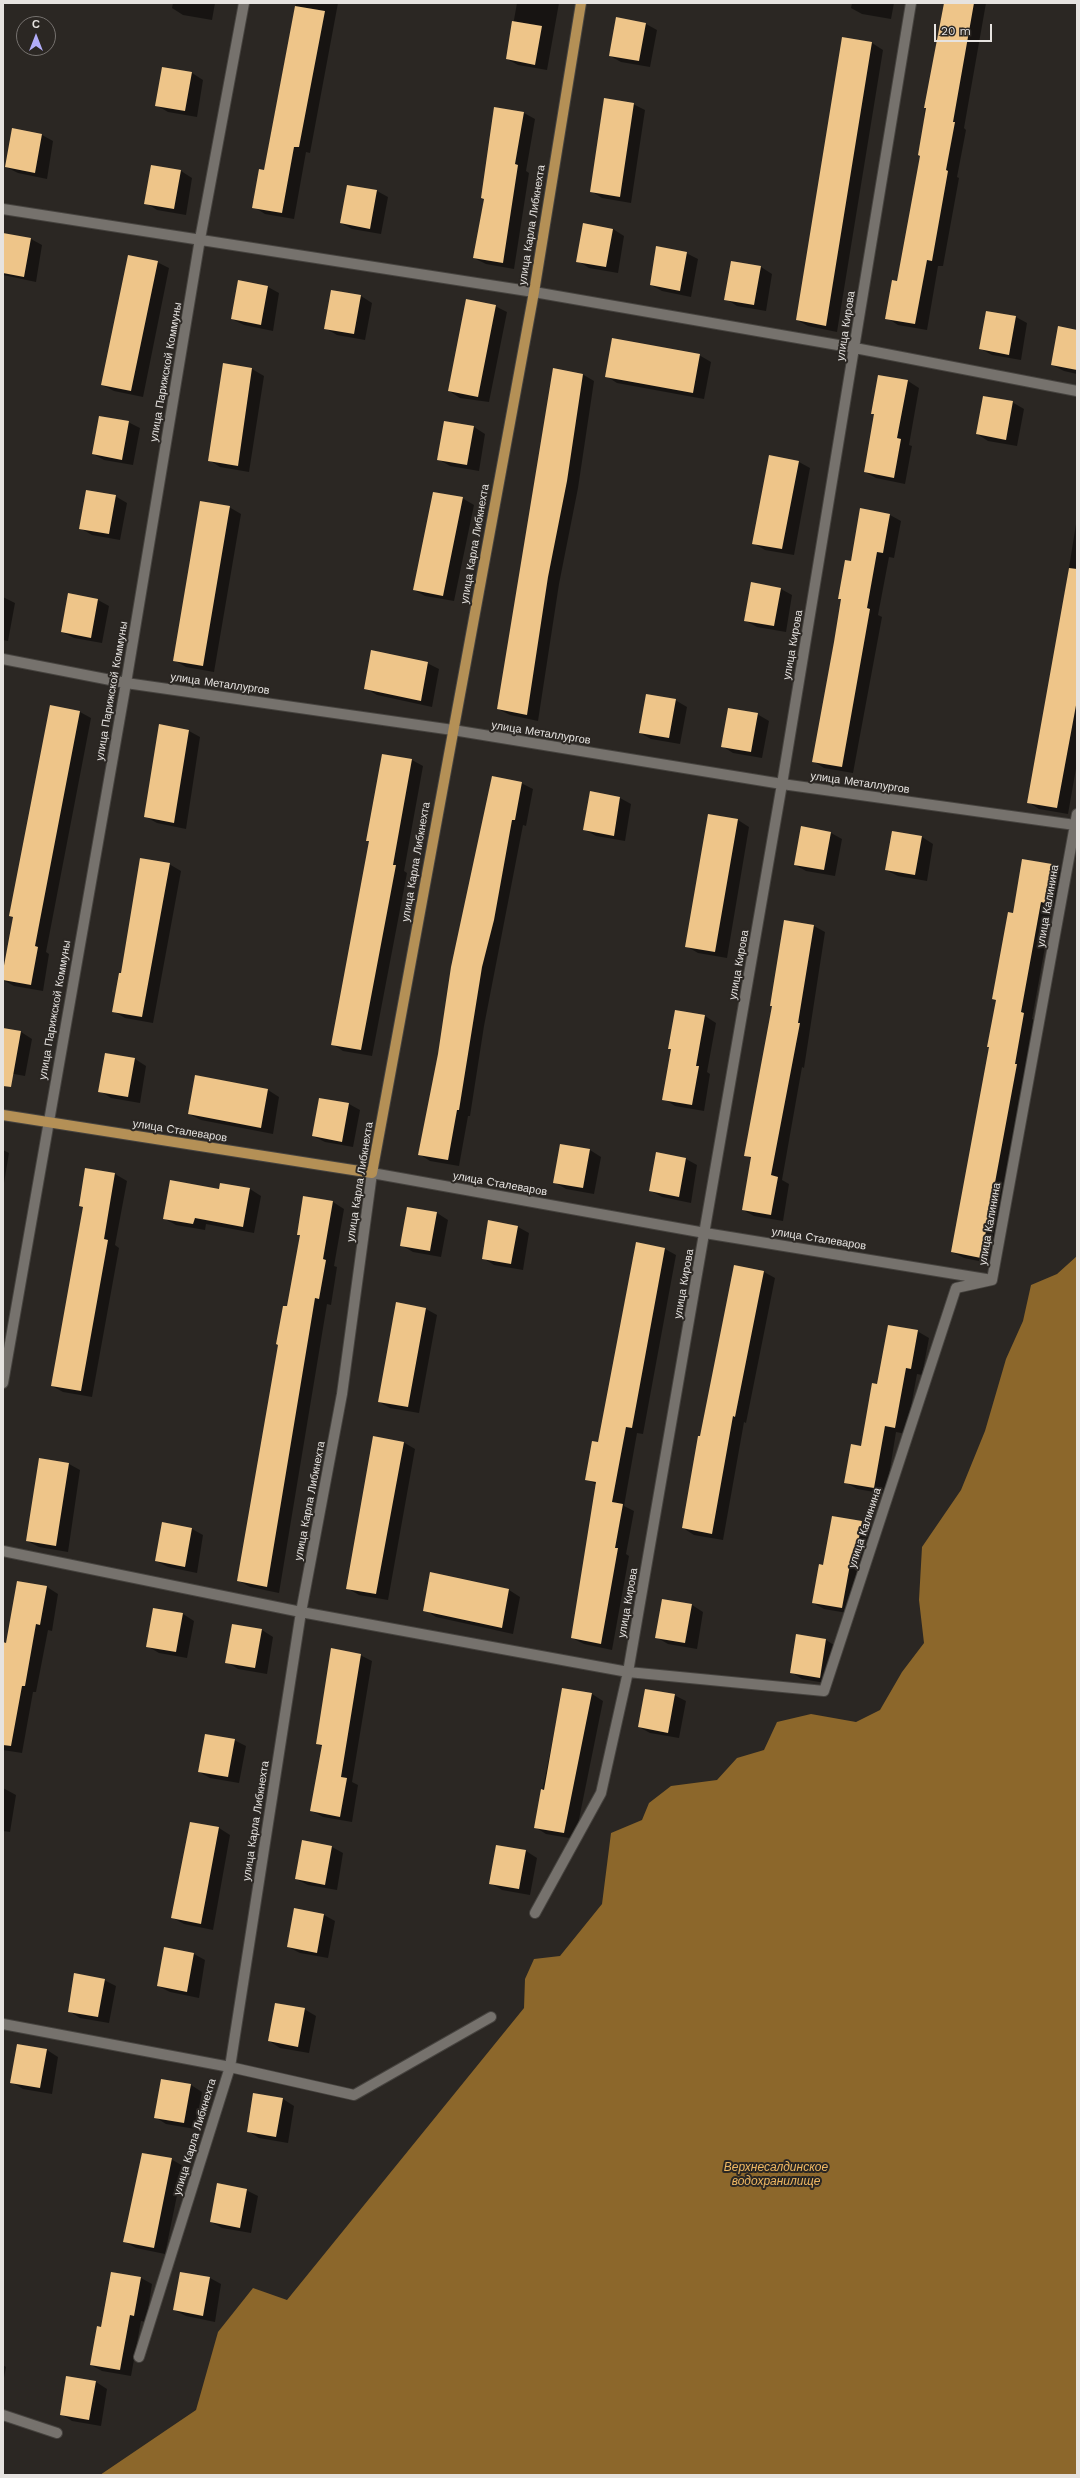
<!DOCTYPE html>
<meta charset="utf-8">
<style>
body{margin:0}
#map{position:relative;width:1080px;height:2478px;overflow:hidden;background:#2b2723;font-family:"Work Sans",sans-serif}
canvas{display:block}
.frame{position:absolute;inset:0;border:4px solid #e6e3e0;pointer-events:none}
.north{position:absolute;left:16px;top:16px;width:40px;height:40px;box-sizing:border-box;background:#2b2723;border:1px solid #76726f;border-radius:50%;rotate:0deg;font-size:11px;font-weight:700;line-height:16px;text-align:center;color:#e6e3e0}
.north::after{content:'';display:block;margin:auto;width:14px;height:18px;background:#b2adf9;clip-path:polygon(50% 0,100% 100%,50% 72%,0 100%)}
.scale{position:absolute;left:934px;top:24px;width:58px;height:18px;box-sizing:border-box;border:2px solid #e6e3e0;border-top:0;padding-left:5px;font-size:12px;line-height:14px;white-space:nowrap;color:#e6e3e0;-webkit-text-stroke:3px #2b2723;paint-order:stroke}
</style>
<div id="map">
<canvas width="1080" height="2478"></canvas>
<div class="frame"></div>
<div class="north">С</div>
<div class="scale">20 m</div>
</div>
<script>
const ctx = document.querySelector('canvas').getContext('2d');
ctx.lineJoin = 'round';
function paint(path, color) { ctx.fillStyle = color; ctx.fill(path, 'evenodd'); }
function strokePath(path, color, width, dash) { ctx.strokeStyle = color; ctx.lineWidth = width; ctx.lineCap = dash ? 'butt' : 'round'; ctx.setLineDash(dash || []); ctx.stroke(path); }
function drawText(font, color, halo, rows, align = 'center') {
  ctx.font = font + ' "Work Sans",sans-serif'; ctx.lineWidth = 4; ctx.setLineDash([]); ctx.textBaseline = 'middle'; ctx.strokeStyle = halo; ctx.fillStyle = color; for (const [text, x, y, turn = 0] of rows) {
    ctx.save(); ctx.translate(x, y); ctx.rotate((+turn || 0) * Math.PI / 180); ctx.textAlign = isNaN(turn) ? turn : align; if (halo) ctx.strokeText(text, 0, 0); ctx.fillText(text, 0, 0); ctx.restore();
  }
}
paint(new Path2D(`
 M1077,1256V2475H100L196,2410L218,2332L253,2288L287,2300L524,2008L525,1979L534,1959L560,1956L602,1904L611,1833L642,1820L649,1803L671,1786L717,1780L737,1758L764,1750L777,1722L811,1714L856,1722L880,1710L902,1672L924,1643L919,1600L922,1547L961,1490L985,1431L1006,1359L1023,1321L1031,1285L1057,1274Z`), '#8c672b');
paint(new Path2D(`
 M173,3H215L212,20L183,15L172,8Z
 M296,3H338L310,153L306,152L294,219L265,214L254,207L264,171Z
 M517,3H559L547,70L518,65L507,59Z
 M852,3H894L891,19L862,14L851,8Z
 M944,3H986L964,128L966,130L957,177L959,178L943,266H938L927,330L898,325L887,318L898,282L921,156L925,108Z
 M646,24L657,30L650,67L621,62L610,56Z
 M872,43L883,50L837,332L808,326L797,320Z
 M192,73L203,80L197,117L168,112L156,105Z
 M604,99L633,104L645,110L631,203L602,198L591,191Z
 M495,108L524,113L535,119L526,171L529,173L514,269L486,264L474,258L484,199Z
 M42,135L53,141L47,179L18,173L6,167Z
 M152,166L181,171L192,178L186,215L157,210L146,203Z
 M377,191L388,197L381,234L352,229L341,223Z
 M613,229L624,236L618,273L589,268L578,261Z
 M3,234L31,239L42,245L36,282L3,275Z
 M686,253L698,259L691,297L662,291L651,285Z
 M157,262L169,268L143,397L114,391L102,385Z
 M732,262L761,267L772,274L766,311L737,306L726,299Z
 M239,282L268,287L279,293L273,331L244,325L232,319Z
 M361,296L372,303L365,340L337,335L325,328Z
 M495,306L507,312L489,402L460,398L449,391Z
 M1016,317L1027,323L1021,360L992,355L981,349Z
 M1077,331V374L1064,371L1052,365Z
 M699,355L711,362L704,399L617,383L606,376Z
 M223,364L252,369L264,376L249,472L220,467L209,460Z
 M582,374L594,381L578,488L559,584L538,721L510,715L498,709Z
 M908,381L919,388L909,445L912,446L905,484L876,478L865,472L875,415L872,413Z
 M1012,402L1024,409L1017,446L988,441L977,434Z
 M128,422L140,428L133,465L104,460L93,454Z
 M445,422L474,427L485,434L479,471L450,466L438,459Z
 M770,456L799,462L810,468L794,555L765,550L753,543Z
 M115,496L127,503L120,540L92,535L80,528Z
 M462,498L474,505L454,601L425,596L414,590Z
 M229,507L241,514L214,672L186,667L174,660Z
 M890,515L901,521L894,558L889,557L878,615L882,617L853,773L824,768L813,761L842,600L839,598L852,562Z
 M1077,518V763L1068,814L1039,809L1028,802L1047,704Z
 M781,589L792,595L786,632L757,627L746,621Z
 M3,597L15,603L8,641L3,640Z
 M98,600L109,606L102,643L74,638L62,632Z
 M427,663L439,669L432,707L377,695L365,688Z
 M675,700L687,707L680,744L651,739L640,733Z
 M80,712L91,718L46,952L49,954L43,991L14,986L3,980L14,918L10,916Z
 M757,714L769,721L762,758L733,753L722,746Z
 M189,731L200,737L186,829L157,823L146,817Z
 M412,760L423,766L404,871L407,873L372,1056L343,1051L332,1044L370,842L367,840Z
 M521,783L533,789L526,826L523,825L484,1026L470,1116H468L459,1166L430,1161L419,1154Z
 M591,792L620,798L631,804L625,841L596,836L585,830Z
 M709,815L738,820L749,827L727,958L698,953L686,946Z
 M831,833L842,839L835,876L806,871L795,865Z
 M922,837L933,844L927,881L898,876L886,870Z
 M1023,860L1052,865L1063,871L1057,908H1052L1032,1019L1035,1020L993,1264L964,1258L952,1252L990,1047L997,1000L993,999L1013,914Z
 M169,864L181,871L153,1023L125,1018L113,1011L122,974Z
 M785,921L814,926L825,932L804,1068L802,1067L782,1180L789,1184L783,1221L754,1216L743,1210L752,1159L745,1155L773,1006Z
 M705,1016L716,1023L707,1072L710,1074L704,1111L675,1106L664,1099L672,1050L669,1048Z
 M3,1029L21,1032L32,1039L25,1076L3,1072Z
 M106,1054L135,1059L146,1066L140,1103L111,1098L100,1091Z
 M196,1077L268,1090L279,1097L273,1134L201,1120L189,1114Z
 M349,1104L360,1110L353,1147L325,1142L313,1136Z
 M3,1150L9,1153L3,1189Z
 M590,1150L601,1157L594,1194L566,1189L554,1182Z
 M657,1154L686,1159L697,1165L691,1203L662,1197L651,1191Z
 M86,1169L115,1174L127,1181L115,1245L119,1248L92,1397L63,1392L52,1386L84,1208L80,1206Z
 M250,1189L261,1196L254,1233L206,1224L205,1230L176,1225L165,1219L220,1190Z
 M304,1197L333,1202L344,1209L334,1266L337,1267L331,1305L327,1304L279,1593L250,1587L239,1581L301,1236L298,1234Z
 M437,1213L448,1220L441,1257L413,1252L401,1245Z
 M489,1221L518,1227L529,1233L523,1270L494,1265L483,1258Z
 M636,1243L665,1249L676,1255L643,1434L637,1433L624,1506L634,1511L626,1554L629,1556L612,1650L584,1644L572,1638L597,1485L587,1479L599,1443Z
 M764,1272L775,1278L746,1423L744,1422L723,1540L694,1535L683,1528L701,1438Z
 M426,1309L437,1315L419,1413L390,1408L379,1402Z
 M917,1331L929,1338L922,1375L917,1374L906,1434L896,1432L886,1494L857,1489L845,1482L862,1447L878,1386Z
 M403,1442L415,1449L388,1600L359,1595L347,1588Z
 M40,1459L69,1464L80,1470L68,1552L39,1547L27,1541Z
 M861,1522L873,1528L853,1614L824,1609L813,1603L824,1566Z
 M192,1529L203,1535L197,1573L168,1567L156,1561Z
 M47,1587L58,1594L52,1631L48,1630L36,1692H33L22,1753L3,1750V1643L7,1644Z
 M509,1590L520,1597L513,1634L436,1617L425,1610Z
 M692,1605L703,1612L697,1649L668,1644L656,1637Z
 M183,1614L194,1621L187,1658L159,1653L147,1646Z
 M233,1625L262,1630L273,1637L267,1674L238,1669L227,1662Z
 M797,1635L826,1640L837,1647L831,1684L802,1679L791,1672Z
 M360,1655L372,1661L352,1782L358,1785L352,1822L323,1817L312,1811L323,1747L317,1744Z
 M563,1689L592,1694L603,1701L575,1839L546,1834L535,1827Z
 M674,1695L686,1701L679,1738L650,1733L639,1727Z
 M234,1740L246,1746L239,1783L210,1778L199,1772Z
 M3,1788L16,1795L10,1832L3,1831Z
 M190,1823L219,1828L230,1835L213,1930L184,1924L173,1918Z
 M303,1841L332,1847L343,1853L337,1890L308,1885L296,1879Z
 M526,1851L537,1858L530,1895L502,1890L490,1883Z
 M324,1915L335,1921L328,1958L300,1953L288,1947Z
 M194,1954L205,1960L199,1998L170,1992L158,1986Z
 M104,1980L116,1986L109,2023L80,2018L69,2011Z
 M304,2009L316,2016L309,2053L280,2048L269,2041Z
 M47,2050L58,2057L52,2094L23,2089L11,2082Z
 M191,2085L202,2092L195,2129L166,2124L155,2117Z
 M254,2094L283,2099L294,2106L288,2143L259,2138L248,2131Z
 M171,2159L183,2166L165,2254L136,2248L125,2242Z
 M246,2190L258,2196L251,2233L222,2228L211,2222Z
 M181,2273L210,2278L221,2284L215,2322L186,2316L174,2310Z
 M141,2278L152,2284L146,2322L141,2321L131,2376L102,2371L91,2365L102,2328Z
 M3,2365L6,2367L3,2383Z
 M67,2377L96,2382L107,2389L101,2426L72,2421L61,2414Z`), '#0007');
paint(new Path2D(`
 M944,3H974L953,122H955L946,170L948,171L932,261L927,260L915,324L885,319L892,280L897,281L920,156L918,155L926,108H924Z
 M295,6L325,11L299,147H294L282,213L252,208L259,169L264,170Z
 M616,17L646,23L639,61L609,56Z
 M512,21L542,26L535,65L506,59Z
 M842,37L872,42L826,326L796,320Z
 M162,67L192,72L185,111L155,106Z
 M604,98L634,103L620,197L590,192Z
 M494,107L524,112L515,164L518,165L503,263L473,258L484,199L481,198Z
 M12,128L42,134L35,173L5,167Z
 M151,165L181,170L174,209L144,204Z
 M347,185L377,190L370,229L340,223Z
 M583,223L613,229L606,267L576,262Z
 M3,233L31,238L24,277L3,273Z
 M656,246L687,252L680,291L650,285Z
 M128,255L158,261L131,391L101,385Z
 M731,261L761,266L754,305L724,300Z
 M238,280L268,286L261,325L231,319Z
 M331,290L361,295L354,334L324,329Z
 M466,299L496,305L478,397L448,391Z
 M986,311L1016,316L1009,355L979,349Z
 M1058,326L1077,330V370L1051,365Z
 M612,338L700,354L693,393L605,377Z
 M223,363L252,368L238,466L208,461Z
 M553,368L583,374L567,481L548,577L527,715L497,709Z
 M878,375L908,380L897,438L901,439L894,478L864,472L874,414H871Z
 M983,396L1013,401L1006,440L976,434Z
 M99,416L129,421L122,460L92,454Z
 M444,421L474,426L467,465L437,460Z
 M769,455L799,461L782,549L752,544Z
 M86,490L116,495L109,534L79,529Z
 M433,492L463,497L443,596L413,590Z
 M200,501L230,506L203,666L173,661Z
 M860,508L890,514L883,553L877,552L867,608L870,609L842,767L812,762L834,642L841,599H838L845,560L851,561Z
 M1069,568L1077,569V700L1057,808L1027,803Z
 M751,582L781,588L774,626L744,621Z
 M68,593L98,599L91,638L61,632Z
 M371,650L428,662L421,701L364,689Z
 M646,694L676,699L669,738L639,733Z
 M50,705L80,711L35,946L38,947L31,985L3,980V971L13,917L9,916Z
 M728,708L758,713L751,752L721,747Z
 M159,724L189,730L174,823L144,817Z
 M382,754L412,759L393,865H396L361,1050L331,1045L369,841H366Z
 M492,776L522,782L515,820H512L494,920L482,967L459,1110H457L448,1160L418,1155L438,1054L451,967Z
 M590,791L620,797L614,836L583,830Z
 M708,814L738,819L715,952L685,947Z
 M801,826L831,832L824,870L794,865Z
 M892,831L922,836L915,875L885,870Z
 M140,858L170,863L142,1017L112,1012L119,973H121Z
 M1022,859L1052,864L1045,903L1041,902L1021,1012L1024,1013L1015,1064H1017L981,1258L951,1252L989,1047H987L996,1000L992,999L1008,912L1013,913Z
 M784,920L814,925L798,1023H800L771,1175L778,1177L771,1215L742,1210L751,1157L744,1156L772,1006H770Z
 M675,1010L705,1015L696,1066H699L692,1105L662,1100L671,1049H668Z
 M3,1028L21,1031L11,1087L3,1086Z
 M105,1053L135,1058L128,1097L98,1092Z
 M195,1075L268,1089L261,1128L188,1114Z
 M319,1098L349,1103L342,1142L312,1136Z
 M560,1144L590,1149L583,1188L553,1183Z
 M656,1152L686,1158L679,1197L649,1191Z
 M85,1168L115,1173L104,1239L108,1240L81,1391L51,1386L83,1207L79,1206Z
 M170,1180L219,1189L220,1183L250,1188L243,1227L195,1218L193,1224L163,1219Z
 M303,1196L333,1201L323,1259L326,1260L319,1299L315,1298L267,1587L237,1581L278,1345L276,1344L283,1306H287L300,1235H297Z
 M407,1207L437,1212L430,1251L400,1246Z
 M488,1220L518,1226L511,1264L482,1259Z
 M636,1242L665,1248L632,1428L626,1427L612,1502L623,1504L615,1548H618L601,1644L571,1638L596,1482L585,1480L592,1441L598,1442Z
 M734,1265L764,1271L735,1417L733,1416L712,1534L682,1528L698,1436H700Z
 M396,1302L426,1308L408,1407L378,1402Z
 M888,1325L918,1330L911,1369L906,1368L895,1428L885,1426L874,1488L844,1483L851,1444L861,1446L872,1383L877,1384Z
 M373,1436L404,1442L376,1594L346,1589Z
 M39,1458L69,1463L56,1546L26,1541Z
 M832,1516L862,1521L855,1560L851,1559L842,1608L812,1603L819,1564L823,1565Z
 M162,1522L192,1528L185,1567L155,1561Z
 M430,1572L509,1589L502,1628L423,1611Z
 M17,1581L47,1586L40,1625L36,1624L25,1686H22L11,1746L3,1745V1642L6,1643Z
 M662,1599L692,1604L685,1643L655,1638Z
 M153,1608L183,1613L176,1652L146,1647Z
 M232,1624L262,1629L255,1668L225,1663Z
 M796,1634L826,1639L820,1678L790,1673Z
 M331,1648L361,1654L341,1777L347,1778L340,1817L310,1811L322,1745L316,1744Z
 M562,1688L592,1693L564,1833L534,1828L541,1789L544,1790Z
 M645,1689L675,1694L668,1733L638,1727Z
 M205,1734L235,1739L228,1777L198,1772Z
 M190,1822L219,1827L201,1924L171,1918Z
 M302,1840L332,1846L325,1885L295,1879Z
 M496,1845L526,1850L519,1889L489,1884Z
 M294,1908L324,1914L317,1953L287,1947Z
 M164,1947L194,1953L187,1992L157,1986Z
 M74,1973L105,1979L98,2017L68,2012Z
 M275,2003L305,2008L298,2047L268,2041Z
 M17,2044L47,2049L40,2088L10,2083Z
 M161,2079L191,2084L184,2123L154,2118Z
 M253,2093L283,2098L276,2137L247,2132Z
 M142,2153L172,2158L154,2248L123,2242Z
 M217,2183L247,2189L240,2228L210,2222Z
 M111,2272L141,2277L134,2316L130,2315L120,2370L90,2365L97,2326L101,2327Z
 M180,2272L210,2277L203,2316L173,2310Z
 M66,2376L96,2381L89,2420L60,2415Z`), '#eec589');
const street = new Path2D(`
 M3,209L534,292L855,348L1077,391
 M3,659L126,683L453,730L782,784L1075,825
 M3,1383L126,683L200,239L244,3
 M3,1551L301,1612L628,1672L824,1691L956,1288L992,1280L1077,814
 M535,1913L601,1793L628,1672L782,784L911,3
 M3,2024L230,2067L354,2095L491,2017
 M139,2357L230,2067L301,1612L342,1394L372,1173L705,1233L992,1280
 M3,2415L57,2433`);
const primary = new Path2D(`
 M3,1115L372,1173L534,292L581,3`);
strokePath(street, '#46433f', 12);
strokePath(primary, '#46433f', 12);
strokePath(street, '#76726d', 10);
strokePath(primary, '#b49056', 10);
drawText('11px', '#e6e3e0', '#2b2723', [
 ["улица Карла Либкнехта",532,225,-81],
 ["улица Кирова",846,326,-81],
 ["улица Парижской Коммуны",166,372,-80],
 ["улица Карла Либкнехта",475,544,-80],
 ["улица Кирова",793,645,-80],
 ["улица Металлургов",220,684,8],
 ["улица Парижской Коммуны",112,691,-80],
 ["улица Металлургов",541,733,9],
 ["улица Металлургов",860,783,8],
 ["улица Карла Либкнехта",416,862,-80],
 ["улица Калинина",1048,906,-80],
 ["улица Кирова",739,965,-80],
 ["улица Парижской Коммуны",55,1010,-80],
 ["улица Сталеваров",180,1131,9],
 ["улица Карла Либкнехта",360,1182,-81],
 ["улица Сталеваров",500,1184,10],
 ["улица Калинина",990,1224,-80],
 ["улица Сталеваров",819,1239,9],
 ["улица Кирова",684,1284,-80],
 ["улица Карла Либкнехта",310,1501,-79],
 ["улица Калинина",865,1528,-72],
 ["улица Кирова",628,1603,-80],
 ["улица Карла Либкнехта",256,1821,-81],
 ["улица Карла Либкнехта",195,2137,-73]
]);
drawText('italic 12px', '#efb863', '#2b2723', [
 ["Верхнесалдинское",776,2167],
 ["водохранилище",776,2181]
]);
</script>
